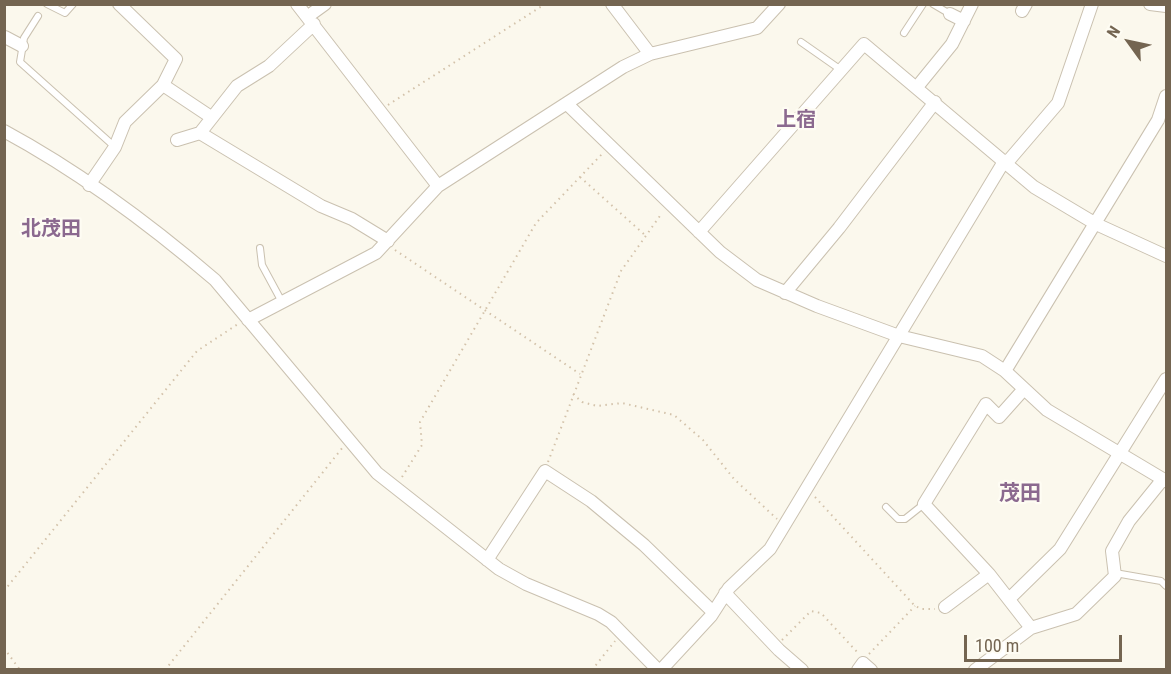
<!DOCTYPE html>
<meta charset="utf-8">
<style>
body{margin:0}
#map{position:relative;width:1171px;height:674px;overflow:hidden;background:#fbf8ed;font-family:"Roboto Condensed",sans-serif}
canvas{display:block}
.frame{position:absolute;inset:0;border:6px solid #746551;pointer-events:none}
.north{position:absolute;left:1099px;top:12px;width:60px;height:60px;-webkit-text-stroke:4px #fefcf3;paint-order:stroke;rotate:303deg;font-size:16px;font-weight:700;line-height:24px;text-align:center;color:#746551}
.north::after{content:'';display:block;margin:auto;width:21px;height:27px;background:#746551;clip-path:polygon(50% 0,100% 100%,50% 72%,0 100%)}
.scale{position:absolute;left:964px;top:635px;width:158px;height:27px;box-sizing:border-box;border:3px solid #746551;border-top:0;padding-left:8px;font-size:18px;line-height:21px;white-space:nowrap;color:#746551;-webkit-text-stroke:4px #fefcf3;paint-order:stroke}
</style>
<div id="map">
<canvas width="1171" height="674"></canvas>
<div class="frame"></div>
<div class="north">N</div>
<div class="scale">100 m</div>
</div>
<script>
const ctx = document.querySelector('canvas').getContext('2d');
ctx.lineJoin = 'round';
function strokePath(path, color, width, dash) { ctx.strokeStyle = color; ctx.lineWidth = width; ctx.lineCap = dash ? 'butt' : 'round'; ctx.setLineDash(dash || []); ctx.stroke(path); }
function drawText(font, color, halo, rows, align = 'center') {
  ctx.font = font + ' "Roboto Condensed","Noto Sans JP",sans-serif'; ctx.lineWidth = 4.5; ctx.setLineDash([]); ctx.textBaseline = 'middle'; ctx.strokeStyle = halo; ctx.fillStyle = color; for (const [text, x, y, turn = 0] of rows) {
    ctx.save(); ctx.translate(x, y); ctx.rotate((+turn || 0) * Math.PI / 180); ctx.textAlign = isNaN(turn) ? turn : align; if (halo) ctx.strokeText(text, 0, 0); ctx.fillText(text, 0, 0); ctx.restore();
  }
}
const lane = new Path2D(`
 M47,4L65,13L73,4
 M933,4L950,14
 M38,16L24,38L20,62L115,147
 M904,33L923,4
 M801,42L841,70
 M260,248L262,265L282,302
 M886,507L898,519H905L924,504
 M1115,573L1161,581L1166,586`);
const street = new Path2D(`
 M119,4L176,59L163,85L211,117
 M297,4L438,186
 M612,4L650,54
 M1150,4L1166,6
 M1022,11L1026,4
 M950,14L964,21
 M307,17L325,4
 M314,24L269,66L237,86L200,133L321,206L352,219L388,241
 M5,37L22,46
 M917,87L952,44L972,4
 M567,104L720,252L757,280L817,306L899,336L982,356L1005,371L1047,410L1166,481
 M4,131C78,171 152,226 215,280L377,473L499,569L526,584L598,614L611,622L658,670
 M177,140L200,133
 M89,185L115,147L125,122L163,85
 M699,232L864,44L1034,187L1096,224L1166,256
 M785,293L839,228L935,102
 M248,320L376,253L438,186L623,67L650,54L757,28L779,4
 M1005,371L1158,120L1166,96
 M1024,389L999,417L986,404L924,504L989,574L1031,628
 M487,560L545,471L591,501L644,545L713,612
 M725,593L779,650L802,670
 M1009,599L1060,549L1166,379
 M945,607L989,574
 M661,670L711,616L729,588L770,549L1003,163L1010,159L1058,103L1092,4
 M858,670L863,663L871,670
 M975,670L1031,628L1076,614L1115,576L1112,551L1129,521L1163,479`);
strokePath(lane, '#cac1b0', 8);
strokePath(street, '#cac1b0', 14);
strokePath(new Path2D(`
 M388,105L545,4
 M580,177L645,235
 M395,250L580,374
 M573,394L582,402L597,406L622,403L674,415L703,440L734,479L777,519
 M548,462L621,271L662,213
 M402,477L422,445L420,422L536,223L602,154
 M815,497L915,606L922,609H935
 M4,591L184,367L197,351L238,324
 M782,640L811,611L821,613L858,653
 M4,648L20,670
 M869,654L915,606
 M165,670L343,447
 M592,670L615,641`), '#d3c2aa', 2, [1.5, 4.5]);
strokePath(lane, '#fff', 6);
strokePath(street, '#fff', 12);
drawText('bold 20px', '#8b698f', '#fefcf3', [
 ["上宿",796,121],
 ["北茂田",51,230]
]);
drawText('bold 21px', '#8b698f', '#fefcf3', [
 ["茂田",1020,495]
]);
</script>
